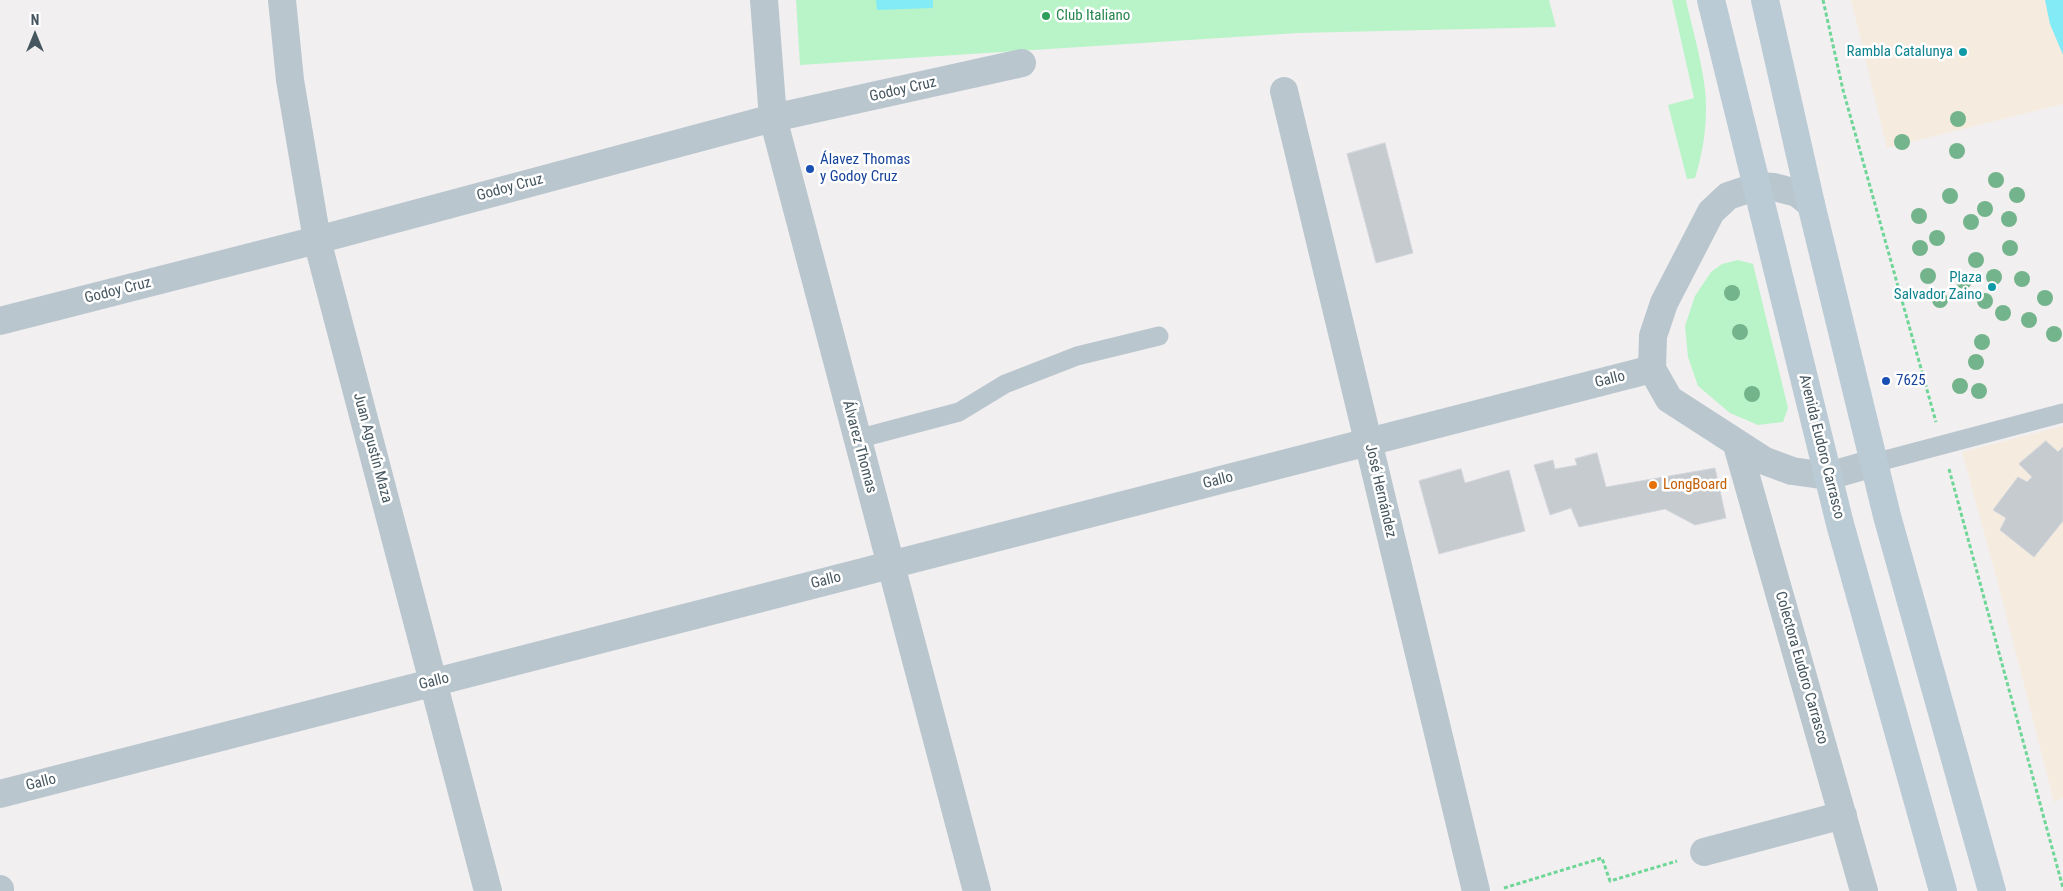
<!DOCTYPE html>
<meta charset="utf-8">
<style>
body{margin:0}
#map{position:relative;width:2063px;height:891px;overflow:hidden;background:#f2eff0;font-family:"Roboto Condensed",sans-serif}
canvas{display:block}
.north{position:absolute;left:10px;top:10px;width:50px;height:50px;-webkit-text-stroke:4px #fff;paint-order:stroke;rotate:0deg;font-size:14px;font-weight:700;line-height:20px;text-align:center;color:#45565f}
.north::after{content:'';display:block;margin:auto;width:18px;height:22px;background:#45565f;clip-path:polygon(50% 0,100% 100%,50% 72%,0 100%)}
</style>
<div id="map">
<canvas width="2063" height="891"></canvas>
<div class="north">N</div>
</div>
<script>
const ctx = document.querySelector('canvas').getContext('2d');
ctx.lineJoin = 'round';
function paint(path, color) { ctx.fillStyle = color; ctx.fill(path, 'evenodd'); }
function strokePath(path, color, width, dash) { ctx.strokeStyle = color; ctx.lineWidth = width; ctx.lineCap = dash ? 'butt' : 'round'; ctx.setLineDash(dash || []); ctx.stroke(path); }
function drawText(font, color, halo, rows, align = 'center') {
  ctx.font = font + ' "Roboto Condensed",sans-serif'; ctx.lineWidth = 5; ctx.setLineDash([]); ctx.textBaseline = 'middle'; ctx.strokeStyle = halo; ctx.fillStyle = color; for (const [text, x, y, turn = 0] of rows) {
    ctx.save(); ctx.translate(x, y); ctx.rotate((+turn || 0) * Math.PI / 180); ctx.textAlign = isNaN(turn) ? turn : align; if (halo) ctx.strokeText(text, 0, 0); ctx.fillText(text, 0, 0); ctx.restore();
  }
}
paint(new Path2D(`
 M796,0H1549L1556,27L1298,33L800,65Z
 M1672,0H1686C1693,32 1707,78 1706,109C1706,132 1702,156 1695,178L1687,179L1668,105L1694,98Z
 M1738,260L1753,264L1788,408L1783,422L1758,425L1730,413L1698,386L1688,357L1685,326L1695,296L1711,272L1722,264Z`), '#b9f4c9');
paint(new Path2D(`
 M1851,0H2063V104L1887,148Z
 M2063,426V798L2054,802L2000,591L1962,452Z`), '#f5ebdf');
paint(new Path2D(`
 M876,0H933V8L877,10Z
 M2045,0H2063V55L2050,24Z`), '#82ebf6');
const building = new Path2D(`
 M1385,143L1413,253L1376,263L1347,154Z
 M2046,441L2058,452L2063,447V521L2034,557L2000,530L2006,518L1993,510L2018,477L2027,482L2032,477L2019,464Z
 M1597,453L1606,487L1715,468L1726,518L1695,525L1665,509L1579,527L1571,508L1550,515L1534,465L1553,460L1555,469L1577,465L1575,459Z
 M1461,469L1465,483L1509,470L1525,531L1439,554L1419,481Z`);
paint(building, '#c6cbd0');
strokePath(building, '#d3d6dc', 1);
strokePath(new Path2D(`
 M1823,0L1843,90L1936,422
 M1949,469L2063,888
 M1504,888L1602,858L1610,881L1677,861`), '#6ed697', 3, [4, 2.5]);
strokePath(new Path2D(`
 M857,439L959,412L1005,384L1077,356L1159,336
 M1874,463L2063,413`), '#b9c6ce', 19);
strokePath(new Path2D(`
 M282,0L290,80L317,240L488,891
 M764,0L773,118L977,891
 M1284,91L1476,891
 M1811,204L1797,193L1774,187L1758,186L1728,196L1711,212L1664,303L1653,336L1652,369L1669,399L1765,461L1792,471L1828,476L1874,463
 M0,321L317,240L773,118L1022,63
 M1737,445L1864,891
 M0,794L1652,369
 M1704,852L1843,815
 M0,889V891`), '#b9c6ce', 28);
strokePath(new Path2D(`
 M1711,0L1840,524L1943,891
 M1765,0L1811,204L1887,516L1992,891`), '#bbcbd5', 28);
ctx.fillStyle = '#74b48c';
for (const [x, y] of [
 [1958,119],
 [1902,142],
 [1957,151],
 [1996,180],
 [2017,195],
 [1950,196],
 [1985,209],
 [1919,216],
 [2009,219],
 [1971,222],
 [1937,238],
 [1920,248],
 [2010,248],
 [1976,260],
 [1928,276],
 [1994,277],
 [2022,279],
 [1964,281],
 [1732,293],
 [2045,298],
 [1940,300],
 [1985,301],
 [2003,313],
 [2029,320],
 [1740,332],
 [2054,334],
 [1982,342],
 [1976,362],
 [1960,386],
 [1979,391],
 [1752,394]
]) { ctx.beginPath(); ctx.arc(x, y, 8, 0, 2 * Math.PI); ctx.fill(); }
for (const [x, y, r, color] of [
 [1046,16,5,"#2e9e5b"],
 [1963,52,5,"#0f9aa8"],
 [810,169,5,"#1a4fb4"],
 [1992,287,5,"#0f9aa8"],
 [1886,381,5,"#1a4fb4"],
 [1653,485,5,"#e8710a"]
]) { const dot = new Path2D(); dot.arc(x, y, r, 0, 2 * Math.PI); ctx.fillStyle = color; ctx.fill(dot); strokePath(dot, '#fff', 2); }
drawText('15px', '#27864d', '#fff', [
 ["Club Italiano",1056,16]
], 'left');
drawText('15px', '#0d838f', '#fff', [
 ["Rambla Catalunya",1953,52],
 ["Plaza",1982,278],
 ["Salvador Zaino",1982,295]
], 'right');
drawText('15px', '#45565f', '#fff', [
 ["Godoy Cruz",903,90,-13],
 ["Godoy Cruz",510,188,-15],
 ["Godoy Cruz",118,291,-14],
 ["Gallo",1610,380,-14],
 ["Álvarez Thomas",859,447,75],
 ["Avenida Eudoro Carrasco",1821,447,76],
 ["Juan Agustín Maza",372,448,75],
 ["Gallo",1218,481,-14],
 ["José Hernández",1380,491,77],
 ["Gallo",826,581,-14],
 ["Colectora Eudoro Carrasco",1801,668,74],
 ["Gallo",434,682,-14],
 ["Gallo",41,783,-14]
]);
drawText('15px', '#164399', '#fff', [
 ["Álavez Thomas",820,160],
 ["y Godoy Cruz",820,177],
 ["7625",1896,381]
], 'left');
drawText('15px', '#c56008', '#fff', [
 ["LongBoard",1663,485]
], 'left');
</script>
